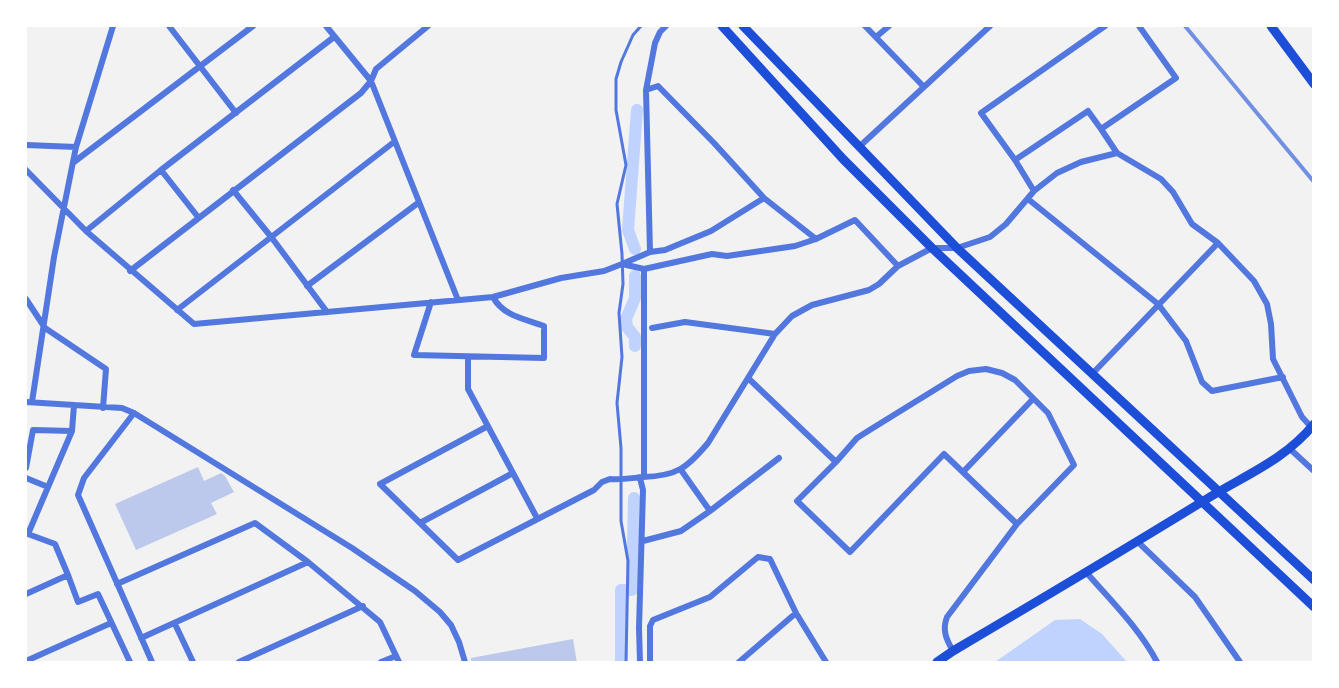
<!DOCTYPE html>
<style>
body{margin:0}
#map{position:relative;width:1339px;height:688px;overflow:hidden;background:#f2f2f2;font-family:"Space Grotesk",sans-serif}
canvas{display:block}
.frame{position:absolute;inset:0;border:27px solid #fff;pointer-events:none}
</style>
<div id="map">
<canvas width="1339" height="688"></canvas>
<div class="frame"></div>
</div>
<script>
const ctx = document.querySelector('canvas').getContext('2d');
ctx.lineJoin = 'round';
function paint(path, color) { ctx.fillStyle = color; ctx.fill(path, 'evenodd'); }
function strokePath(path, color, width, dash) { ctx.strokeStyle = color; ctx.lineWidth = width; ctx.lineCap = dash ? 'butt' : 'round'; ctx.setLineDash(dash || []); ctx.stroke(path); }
paint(new Path2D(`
 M1080,619L1102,634L1127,662H995L1055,620Z`), '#bfd3fe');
strokePath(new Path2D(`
 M635,249L628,230L637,110
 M635,276V298L626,319L627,327L635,337V346
 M621,662V590H632L634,498`), '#bfd3fe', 12);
paint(new Path2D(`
 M198,467L204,481L221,473L225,476L234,492L211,503L217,514L136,550L115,504Z
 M573,639L577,663H471V658Z`), '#bdc9ec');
strokePath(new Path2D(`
 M626,662L628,561L621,521V448L617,403L622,357L619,313L623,284L622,254L617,204L626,165L616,110V79L621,62L633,35L641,26`), '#5277de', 3);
strokePath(new Path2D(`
 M169,26L236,113
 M326,26L371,81L458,300
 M865,26L924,87
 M1139,26L1176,78L1101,129L1117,153L1161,179L1173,192L1192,224L1218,243L1254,281L1267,304L1271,324L1273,359L1302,417L1313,429
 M876,37L889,26
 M646,90L658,86L714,143L764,198L816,239
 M26,145L76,147
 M860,146L990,26
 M1015,160L1088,111L1101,129
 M74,162L253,26
 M26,170L86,231L194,324L493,297L561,278L604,271L622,264
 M161,170L198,217
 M233,190L272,238L327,312
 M1034,191L1015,160L981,113L1105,26
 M764,198L711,231L665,250L650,252L622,264L644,269L712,254L727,256L795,246L816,239L855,220L898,266
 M1028,199L1158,304L1186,341L1202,382L1212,391L1283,377
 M86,231L161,170L334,37
 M650,252L646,90L655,43L660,32L666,26
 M130,271L361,93L371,81L376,69L428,26
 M307,286L418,203
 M26,299L45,328L106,369L103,408
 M431,302L414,355L544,358V326C525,319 503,316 493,297
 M177,310L394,142
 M652,328L685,322L775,334
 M468,357V389L537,518
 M1093,373L1218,243
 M748,378L836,462L797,501L850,552L944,454L1017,524L947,617C942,630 946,639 953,651
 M26,402L122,408L134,413L352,548L415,591L440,612L451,625L459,642L465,662
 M32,402L54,257L76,147L113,26
 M134,413L84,478L78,495L152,662
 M488,426L380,484L458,560L594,490L602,482L610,479C621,480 632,478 643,477C677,476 687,468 708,443L775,334L792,316L812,305L869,290L879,284L898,266L932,248H957L990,237L1006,224L1034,191L1057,173L1081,162L1117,153
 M1289,448L1314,471
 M836,462L857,438L868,431L957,376L969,371L986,369L1002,373L1015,380L1048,413L1074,465L1017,524
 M26,468L33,430L72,431
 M681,470L710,511L779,458
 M963,472L1033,399
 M644,477V269
 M26,478L48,487L72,431L74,405
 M48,487L28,534L55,544L68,575
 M420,523L513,473
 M643,541L681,531L710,511
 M1138,542L1195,597L1240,662
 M1086,572C1111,601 1139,628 1157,662
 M117,584L255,523L308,562L380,622L399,662
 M26,594L68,575L78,602L98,594L130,662
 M175,624L193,662
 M141,638L308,562
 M26,661L111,623
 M239,662L363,606
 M381,662L396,656
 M640,662L639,628L643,490L640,478
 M650,662V626L653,620L710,597L758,557L770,559L796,613L826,662
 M739,662L796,613`), '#5277de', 6);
strokePath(new Path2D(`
 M937,662L953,651C1038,601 1122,551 1205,500C1243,476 1284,461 1314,424`), '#1d4ed8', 9);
strokePath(new Path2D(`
 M722,26L843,159L932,248L1314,607
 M743,26L957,248L1314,580
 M1271,26L1314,84`), '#1d4ed8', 9);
strokePath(new Path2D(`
 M1185,26L1314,182`), '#7290e2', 4);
</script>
